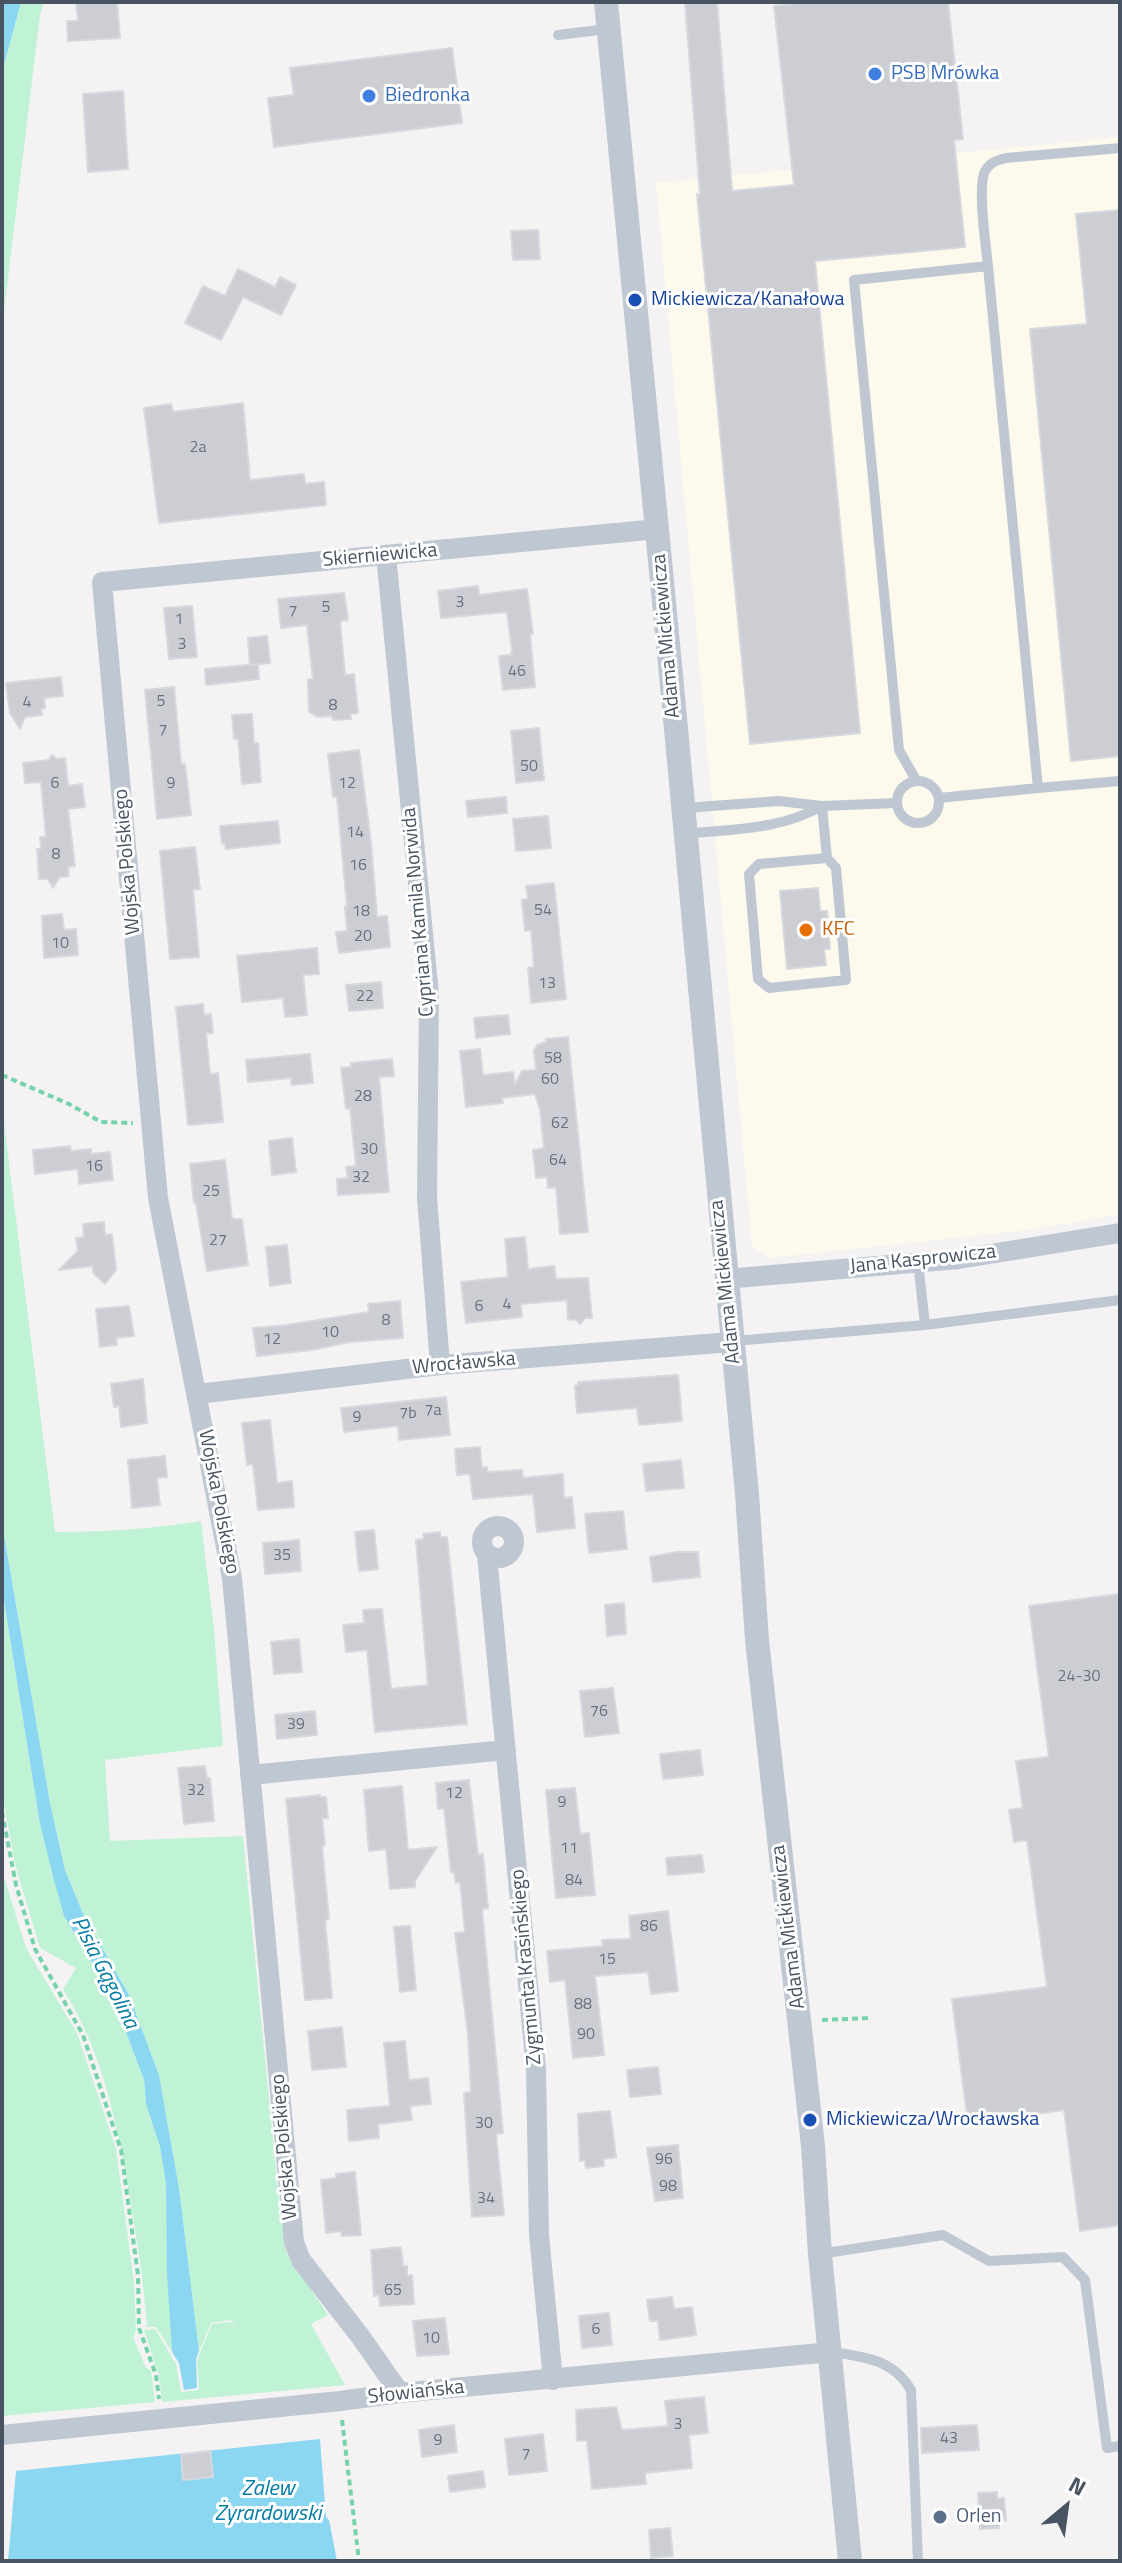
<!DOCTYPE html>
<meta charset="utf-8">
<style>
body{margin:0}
#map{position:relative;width:1122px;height:2563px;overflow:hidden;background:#f4f2f2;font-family:"Titillium Web",sans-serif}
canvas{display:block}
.frame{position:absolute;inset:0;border:4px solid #485461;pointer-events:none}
.north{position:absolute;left:1026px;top:2467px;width:80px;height:80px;-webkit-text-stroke:6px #fff;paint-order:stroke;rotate:29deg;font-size:22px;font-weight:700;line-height:32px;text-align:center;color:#485461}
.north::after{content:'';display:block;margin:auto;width:28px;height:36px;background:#485461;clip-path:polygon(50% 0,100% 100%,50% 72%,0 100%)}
</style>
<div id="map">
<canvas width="1122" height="2563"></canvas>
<div class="frame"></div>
<div class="north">N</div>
</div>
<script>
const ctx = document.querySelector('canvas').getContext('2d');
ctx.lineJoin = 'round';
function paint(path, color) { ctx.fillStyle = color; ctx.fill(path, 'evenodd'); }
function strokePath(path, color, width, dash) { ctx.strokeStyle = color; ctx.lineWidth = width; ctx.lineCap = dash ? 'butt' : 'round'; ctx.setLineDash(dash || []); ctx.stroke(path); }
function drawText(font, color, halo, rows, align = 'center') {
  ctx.font = font + ' "Titillium Web",sans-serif'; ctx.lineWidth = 6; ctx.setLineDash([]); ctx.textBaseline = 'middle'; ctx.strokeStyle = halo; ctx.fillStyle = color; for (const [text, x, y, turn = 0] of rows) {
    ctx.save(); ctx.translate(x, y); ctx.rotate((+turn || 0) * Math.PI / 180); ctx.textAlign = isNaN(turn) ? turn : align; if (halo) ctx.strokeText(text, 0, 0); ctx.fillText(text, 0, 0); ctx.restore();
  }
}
paint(new Path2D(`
 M1120,137V1214L1030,1230L769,1258L752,1246L656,183Z`), '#fdfaed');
paint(new Path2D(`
 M21,2H44L40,15L2,328V72Z
 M2,1106L55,1532C104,1532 152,1529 201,1521L214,1629L223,1746L105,1760L110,1841L243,1836L279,2200L287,2254L328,2315L311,2324L345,2385L162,2402L159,2376L144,2330L155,2329L176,2364L181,2392L199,2390L197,2360L212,2324L231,2322L236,2329L231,2320L211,2323L199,2351L179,2188L159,2075L129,1995L84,1916L65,1870L50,1803L2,1523Z
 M2,1589L40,1824L64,1916L104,1982L123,2024L144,2080L146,2104L160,2147L166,2184L172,2352L156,2327H147C144,2283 137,2241 130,2199C117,2124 104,2055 63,1989L76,1968L40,1948L15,1864L2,1793Z
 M4,1877L26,1948L77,2033L116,2149L134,2282L136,2331L133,2337L146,2368L151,2371L155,2402L2,2416V1883Z`), '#c0f3d6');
paint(new Path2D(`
 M2,2H21L2,72Z
 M2,1523L50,1803L65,1870L84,1916L129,1995L159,2075L179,2188L199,2351L196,2359L197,2388L184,2390L179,2363L172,2352L167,2273L166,2184L160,2147L146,2104L144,2080L123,2024L104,1982L64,1916L54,1880L40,1824L2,1589Z
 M320,2439L326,2517L329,2520L337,2561H8L16,2471Z`), '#8bd7f2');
const building = new Path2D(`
 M76,2H117L120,38L68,41L67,21H78Z
 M685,2H717L732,191L794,185L774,6L809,2H948L963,139L954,140L965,247L815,261L860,733L750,744L697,194H700Z
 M452,48L462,123L274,147L268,98L294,95L290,68Z
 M123,91L128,169L88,172L83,94Z
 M1120,210V756L1071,761L1030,329L1087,324L1076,214Z
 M538,230L540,259L513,260L511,231Z
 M238,269L275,287L280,277L296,285L281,315L243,297L221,340L185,323L203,286L225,296Z
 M243,403L250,480L304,474L305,484L324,482L326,505L159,523L144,408L171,404L173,412Z
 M478,586L479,595L527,589L533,634H530L535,687L503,690L499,656L511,655L512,650L507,612L441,618L438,591Z
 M344,593L348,620L340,621L345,675L354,674L358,713L350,714L351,719L333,720L332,716L318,717L309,712L308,680L313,679L307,625L281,628L278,599Z
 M192,606L197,657L169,659L164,608Z
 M267,636L270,663L250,665L248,638Z
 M258,664L259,679L206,685L205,669Z
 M61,677L63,696L44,698L45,708L41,709L42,715L25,717L20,729L10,713L6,683Z
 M174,687L181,764H185L191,815L157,819L145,690Z
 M252,714L254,743H258L261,782L242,784L238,739H234L232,715Z
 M539,728L544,780L516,783L511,731Z
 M359,750L371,842L377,917L387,916L390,947L339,953L336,932L347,931L345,907H347L337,797H333L328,754Z
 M52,755L57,759L65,758L68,786L82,784L85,807L68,809L75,866L68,867L69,876L60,877L53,888L48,879H39L37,849H41L40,837H46L41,782L25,783L23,763L49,760Z
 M506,797L507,813L468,817L466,801Z
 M548,816L551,848L516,851L513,819Z
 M278,821L280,843L226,849L225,843L222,844L220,826Z
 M195,847L200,889L193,890L199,957L170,959L160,851Z
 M554,883L566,999L531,1003L528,968L534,967L531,930L525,931L522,900L528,899L526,886Z
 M818,888L820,911H827L830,949H824L826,965L787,969L780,891Z
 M62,914L64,930L76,929L78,955L44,958L42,916Z
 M317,948L319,974L303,975L307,1015L285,1017L283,998L242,1002L237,956Z
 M381,982L383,1008L349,1011L346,985Z
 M203,1004L204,1015L211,1014L213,1033H206L210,1074L218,1073L223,1122L188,1125L176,1007Z
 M508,1015L510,1034L476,1038L474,1018Z
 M568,1037L588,1232L560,1234L556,1187L548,1188L547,1177L536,1178L533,1150L544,1148L540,1109L535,1094L502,1098L503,1103L466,1107L460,1051L480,1049L483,1075L513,1072L515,1085L522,1071L536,1070L534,1051L537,1045L546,1042V1039Z
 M310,1054L313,1083L292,1085L291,1078L248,1082L246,1060Z
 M392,1059L394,1076L379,1077L389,1192L338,1195L337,1179L348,1178L346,1167L356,1166L350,1108L346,1109L341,1068L351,1067V1063Z
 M292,1138L296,1172L272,1175L269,1141Z
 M70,1146L71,1151L91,1149V1154L110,1152L113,1180L79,1184L78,1169L35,1174L33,1150Z
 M225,1160L232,1219H242L248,1265L207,1271L196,1203H194L190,1164Z
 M104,1222L105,1235L112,1234L116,1270L105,1284L93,1273V1266L59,1270L78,1251L76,1238L84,1237L83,1224Z
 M525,1237L528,1269L554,1266L556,1279L588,1278L592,1318H585L580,1324L575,1319L568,1320L567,1300L521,1304L522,1317L466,1323L461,1282L508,1277L505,1239Z
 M287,1245L291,1283L270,1286L266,1247Z
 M400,1301L403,1338L349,1342L312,1350L257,1356L253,1328L287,1325L369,1312L368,1304Z
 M129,1306L134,1336L116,1338L117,1345L100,1347L96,1309Z
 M678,1375L682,1421L639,1425L637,1408L577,1413L575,1386L578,1385V1382Z
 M143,1379L147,1423L121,1427L119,1406L114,1407L111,1384Z
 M446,1397L450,1435L399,1440L398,1426L344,1432L341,1408Z
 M270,1420L277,1483L292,1481L294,1507L258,1510L253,1464L247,1465L242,1423Z
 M480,1447L482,1468L487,1467V1472L522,1470L523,1478L563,1474L564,1498L572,1497L575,1528L537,1532L533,1494L473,1499L470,1474L457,1475L455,1449Z
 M165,1456L167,1477L157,1478L160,1505L132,1508L128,1460Z
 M681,1460L684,1488L646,1491L643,1464Z
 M623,1511L627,1549L589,1553L585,1514Z
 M374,1530L378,1569L359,1571L355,1532Z
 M440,1532V1537H447L467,1724L375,1732L367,1650L346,1652L343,1625L364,1623L363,1610L382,1609L391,1689L428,1685L416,1540L424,1539L423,1534Z
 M299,1540L301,1571L265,1574L263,1543Z
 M677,1552H698L700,1577L653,1582L650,1557Z
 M1120,1594V2225L1080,2231L1064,2110L968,2123L952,1999L1047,1987L1027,1840L1014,1842L1009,1810L1023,1808L1016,1761L1049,1757L1029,1606Z
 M624,1603L626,1634L607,1636L605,1605Z
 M299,1639L302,1672L274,1674L271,1642Z
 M613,1688L619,1733L585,1737L580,1691Z
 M315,1711L317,1735L277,1739L275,1715Z
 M700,1750L703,1775L663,1779L660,1754Z
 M205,1766L207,1778H210L214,1821L184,1824L178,1768Z
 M469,1780L478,1855L483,1854L488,1908L482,1909L503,2133L496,2134L504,2215L472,2217L464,2093L471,2092L468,2035L455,1933L465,1932L460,1882L456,1883L454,1872H451L444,1808L438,1809L436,1783Z
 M402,1786L408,1850L437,1847L415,1881V1887L390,1889L386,1849L369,1851L364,1790Z
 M575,1788L580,1834L589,1833L595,1895L556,1898L546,1790Z
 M320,1795V1797H326L328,1818H322L325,1845L322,1846L329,1919L325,1920L332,1998L305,2000L286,1799Z
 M702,1855L704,1872L668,1875L666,1858Z
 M668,1911L678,1991L651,1994L648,1972L595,1976L604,2055L573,2058L565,1980L550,1982L547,1951L603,1946L602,1940L631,1939L629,1916Z
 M410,1926L416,1990L400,1992L394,1927Z
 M342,2027L346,2067L312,2070L308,2031Z
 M405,2041L409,2080L428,2078L431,2104L410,2106L412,2120L378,2124L379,2138L349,2141L347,2110L390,2106L384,2043Z
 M658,2067L661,2094L630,2097L627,2070Z
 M610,2111L616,2157L603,2159L604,2166L586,2168L585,2160L580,2161L578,2114Z
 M678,2145L683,2198L655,2201L647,2148Z
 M355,2172L361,2235L342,2236L341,2231L326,2233L321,2180L336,2178V2174Z
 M401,2247L403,2266H407V2276L412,2275L414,2304L380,2306L379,2295L374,2296L371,2250Z
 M672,2297L674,2309L692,2307L696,2335L660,2340L658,2321H650L647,2300Z
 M609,2313L612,2345L582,2348L579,2316Z
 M445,2318L449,2354L417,2356L413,2321Z
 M704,2397L708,2433L689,2435L692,2468L645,2473L646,2484L592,2489L587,2440L577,2441L576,2410L616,2407L622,2430L668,2426L665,2401Z
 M454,2425L457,2452L422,2457L419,2430Z
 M977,2425L979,2450L922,2453L921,2428Z
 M543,2434L547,2471L509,2475L505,2439Z
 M210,2451L213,2477L183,2480L181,2454Z
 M483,2471L485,2487L450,2492L448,2476Z
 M997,2492V2499L1004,2498L1006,2520H999V2528L980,2529L978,2493Z
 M670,2528L673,2556L651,2558L649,2530Z`);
paint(building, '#ccced4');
strokePath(building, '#d6d8de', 2);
strokePath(new Path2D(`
 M2,1075L69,1104L101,1122L133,1123
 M2,1812L16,1885L35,1949L83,2035L121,2150L138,2275L139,2328L156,2375L159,2399
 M822,2020L871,2018
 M342,2420L359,2561`), '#75d3aa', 4, [6, 4]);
strokePath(new Path2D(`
 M558,35L607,29
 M988,266C986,246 977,186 985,171C990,162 998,160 1006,158L1120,148
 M916,780L899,750L854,280L988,266L1038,788L939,798
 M897 802a21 21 0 1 1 42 0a21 21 0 1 1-42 0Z
 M1038,788L1120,781
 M822,806L827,858L836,868L846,980L769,988L758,979L749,874L759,864L827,858
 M685,808L779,801L822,806L897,803
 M685,834C732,829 780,830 822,806
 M918,1262L925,1325L1120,1300
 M734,1341L925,1325
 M820,2254L943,2235L989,2261L1063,2257L1085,2280L1107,2448L1120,2446
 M831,2352C864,2357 893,2359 911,2390L918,2561`), '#bfc8d2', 10);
strokePath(new Path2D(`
 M386,555L429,995L427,1197L440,1365
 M725,1279L959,1259L1120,1233
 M198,1394L440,1365L732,1342
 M482 1542a16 16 0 1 1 32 0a16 16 0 1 1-32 0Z
 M487,1555L536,2069L539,2235L553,2380
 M250,1775L506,1750
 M400,2393L360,2336L301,2260L294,2242L232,1578L158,1198L102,582L658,529
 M2,2435L340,2401L400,2393L831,2352`), '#bfc8d2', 20);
strokePath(new Path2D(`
 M606,2L671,675L747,1494L757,1640L813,2146L820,2254L850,2561`), '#bfc8d2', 24);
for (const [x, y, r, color] of [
 [875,74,8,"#3f7fe0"],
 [369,96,8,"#3f7fe0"],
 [635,300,8,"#1a4fb4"],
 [806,930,8,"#e8710a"],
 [810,2120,8,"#1a4fb4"],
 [940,2517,8,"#5c6f8a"]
]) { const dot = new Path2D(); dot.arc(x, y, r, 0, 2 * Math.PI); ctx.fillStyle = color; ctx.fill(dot); strokePath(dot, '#fff', 3); }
drawText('16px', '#69727e', null, [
 ["2a",198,448],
 ["3",460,603],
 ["5",326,608],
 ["7",293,612],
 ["1",179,620],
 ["3",182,645],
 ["46",517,672],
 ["5",161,702],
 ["4",27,703],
 ["8",333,706],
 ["7",163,731],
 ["50",529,767],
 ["6",55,784],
 ["9",171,784],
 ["12",347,784],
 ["14",355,833],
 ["8",56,855],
 ["16",358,866],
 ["54",543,911],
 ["18",361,912],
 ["20",363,937],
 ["10",60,944],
 ["13",547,984],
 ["22",365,997],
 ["58",553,1059],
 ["60",550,1080],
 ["28",363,1097],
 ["62",560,1124],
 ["30",369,1150],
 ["64",558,1161],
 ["16",94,1167],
 ["32",361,1178],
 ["25",211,1192],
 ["27",218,1241],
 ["4",507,1305],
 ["6",479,1307],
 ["8",386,1321],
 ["10",330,1333],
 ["12",272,1340],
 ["7a",433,1411],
 ["7b",408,1414],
 ["9",357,1418],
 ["35",282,1556],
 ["24-30",1079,1677],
 ["76",599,1712],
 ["39",296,1725],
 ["32",196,1791],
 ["12",454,1794],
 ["9",562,1803],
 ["11",569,1849],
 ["84",574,1881],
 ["86",649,1927],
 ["15",607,1960],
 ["88",583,2005],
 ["90",586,2035],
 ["30",484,2124],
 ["96",664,2160],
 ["98",668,2187],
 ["34",486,2199],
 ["65",393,2291],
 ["6",596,2330],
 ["10",431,2339],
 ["3",678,2425],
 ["43",949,2439],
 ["9",438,2441],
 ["7",526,2455]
]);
drawText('20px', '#366cbe', '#fff', [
 ["PSB Mrówka",891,74],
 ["Biedronka",385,96]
], 'left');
drawText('20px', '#164399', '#fff', [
 ["Mickiewicza/Kanałowa",651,300],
 ["Mickiewicza/Wrocławska",826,2120]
], 'left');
drawText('20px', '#485461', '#fff', [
 ["Skierniewicka",380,556,-5],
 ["Adama Mickiewicza",667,636,-95],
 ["Wojska Polskiego",128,862,-95],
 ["Cypriana Kamila Norwida",419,912,-95],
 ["Jana Kasprowicza",923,1260,-6],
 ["Adama Mickiewicza",726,1282,-96],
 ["Wrocławska",464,1364,-5],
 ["Wojska Polskiego",218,1502,79],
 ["Adama Mickiewicza",789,1927,-97],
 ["Zygmunta Krasińskiego",527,1967,-95],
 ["Wojska Polskiego",285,2147,-95],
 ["Słowiańska",416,2393,-6]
]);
drawText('20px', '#c56008', '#fff', [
 ["KFC",822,930]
], 'left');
drawText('20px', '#4e5e75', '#fff', [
 ["Orlen",956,2517]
], 'left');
drawText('italic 22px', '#057da7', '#fff', [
 ["Pisia Gągolina",104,1973,63],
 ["Zalew",268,2490],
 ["Żyrardowski",268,2515]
]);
</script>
